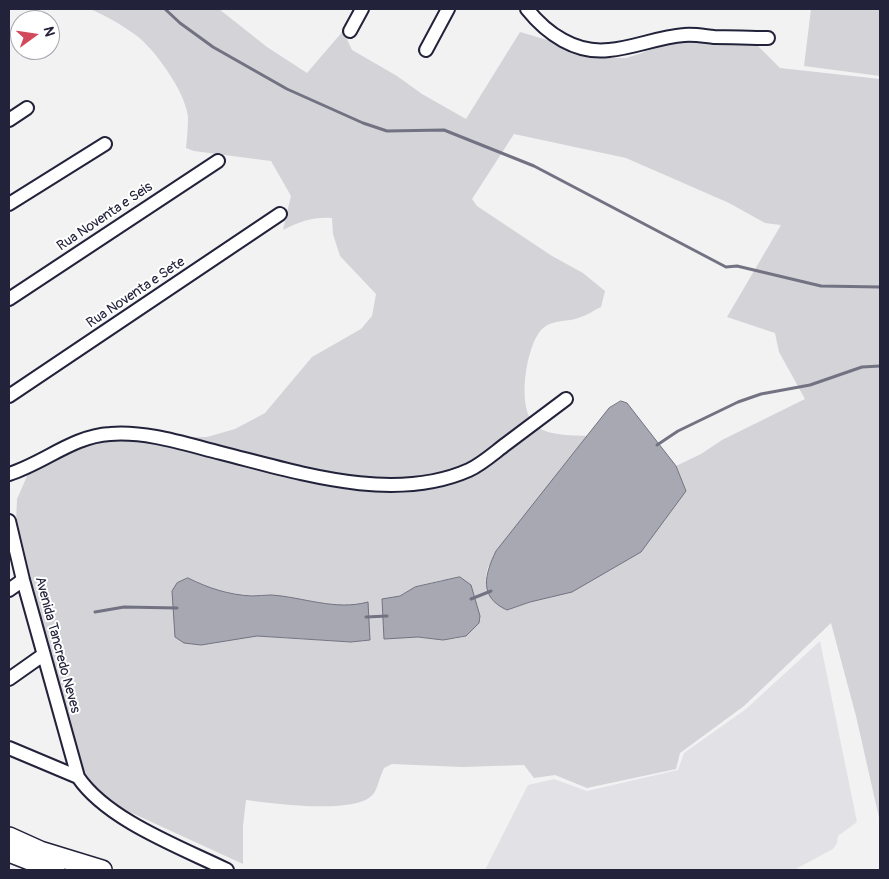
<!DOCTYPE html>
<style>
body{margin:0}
#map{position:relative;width:889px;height:879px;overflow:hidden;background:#f2f2f3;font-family:Pangolin,sans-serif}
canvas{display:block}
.frame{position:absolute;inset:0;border:10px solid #22223b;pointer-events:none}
.north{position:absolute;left:10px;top:10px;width:50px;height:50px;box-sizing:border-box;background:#fff;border:1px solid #a7a7b1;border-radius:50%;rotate:76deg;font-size:14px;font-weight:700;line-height:20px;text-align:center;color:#22223b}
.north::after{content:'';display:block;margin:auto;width:18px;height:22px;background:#d1495b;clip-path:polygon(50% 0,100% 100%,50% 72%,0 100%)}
</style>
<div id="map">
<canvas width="889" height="879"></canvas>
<div class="frame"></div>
<div class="north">N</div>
</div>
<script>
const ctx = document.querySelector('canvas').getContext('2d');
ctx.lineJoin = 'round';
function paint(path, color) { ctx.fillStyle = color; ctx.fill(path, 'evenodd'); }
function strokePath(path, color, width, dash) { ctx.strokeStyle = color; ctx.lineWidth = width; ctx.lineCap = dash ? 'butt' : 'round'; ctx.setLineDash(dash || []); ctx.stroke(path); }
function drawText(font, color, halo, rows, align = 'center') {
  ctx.font = font + ' Pangolin,sans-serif'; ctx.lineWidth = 4; ctx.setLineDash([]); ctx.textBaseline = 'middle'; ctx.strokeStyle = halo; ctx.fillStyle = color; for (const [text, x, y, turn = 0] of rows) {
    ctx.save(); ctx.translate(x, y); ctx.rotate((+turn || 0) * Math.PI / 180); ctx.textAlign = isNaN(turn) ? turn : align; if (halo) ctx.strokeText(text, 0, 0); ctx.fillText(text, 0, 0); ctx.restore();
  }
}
paint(new Path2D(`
 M820,641L857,822L838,836L837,843L833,849L794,870H485L528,785L554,779L587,791L678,770L684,753L746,709Z`), '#e2e2e6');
paint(new Path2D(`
 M90,9H219L267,47L307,73L343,31L352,50L397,76L422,94L466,119L520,32L609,58H626L642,53L667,39H751L780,68L880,79V822L856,716L831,623L744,706L680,753L676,769L587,788L555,775L534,778L524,765L462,767L392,764L384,768C380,776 378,787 374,793C359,816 270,803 246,800L243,826V864L121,808L103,798L84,772L74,748L16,523L17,499L28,474L60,453L95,443L161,438L207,437L235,429L265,413L312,357L361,329L372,316L376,294L340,256L333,234L332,218C312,217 302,221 283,230L291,196L271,161L194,151L186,148C187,138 188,127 188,117C186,93 156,51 137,36C122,25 107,16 90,9ZM514,134L626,158L729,203L765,223L781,225L727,317L775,333L779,352L805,399L722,440L701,454L676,466L686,491L530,602L507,610C492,596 481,590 488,567L587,436C571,435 547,436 535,425C516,408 526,347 541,330C553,318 567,323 581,317C588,315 594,310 601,307L605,291L583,273L552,256L477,206L472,199ZM188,578C208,588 229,595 252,596C258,596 265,595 271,595C303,597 335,611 367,603L370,640L351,642L281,638L174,628V617ZM442,580L466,636C445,643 426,636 405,637L400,596L416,587Z
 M811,9H880V76L804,66Z`), '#d3d3d8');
const water = new Path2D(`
 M621,401L627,403L676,466L686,491L641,552L572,592L530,602L507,610C478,597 485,574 496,551L609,408Z
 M460,577L471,585L480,616L479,623L466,636L443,640L418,637L384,639L382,599L400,596L415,587Z
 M188,578C208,588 229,595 252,596C258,596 265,595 271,595C303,597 335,611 368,602L370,640L351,642L257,636L201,645L184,643L175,637L172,591L177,583Z`);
paint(water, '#a8a8b2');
strokePath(water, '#727282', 1);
strokePath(new Path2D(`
 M165,9L180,23L213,47L287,89L363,123L387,131L444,130L534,166L726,267L737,266L821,286L880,287
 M657,445L678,431L738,402L761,394L810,385L862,367L880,366
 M471,599L491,591
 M95,612L124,607L177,608
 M366,617L387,616`), '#727282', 3);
const minor = new Path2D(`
 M527,9C547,34 576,54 609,50C634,48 658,37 684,35C694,34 704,36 714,37C732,37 750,38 768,38
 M350,31L362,9
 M426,50L448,9
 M9,120L27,108
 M9,204L105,144
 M9,299L218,161
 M9,396L280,214
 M9,474C44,463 73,436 110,434C147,431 185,444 221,453C297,472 393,504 469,470C482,464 494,453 506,444C526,429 546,414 566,399
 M9,521L23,580L78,777C107,820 180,847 227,870
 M9,590L23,580
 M9,679L43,655
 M9,748L78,777`);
const highway = new Path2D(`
 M9,837L40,851L102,870
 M9,852L55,870`);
strokePath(minor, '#22223b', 16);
strokePath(highway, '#22223b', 22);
strokePath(minor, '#fff', 12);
strokePath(highway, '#fff', 19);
drawText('14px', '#22223b', '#fff', [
 ["Rua Noventa e Seis",105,217,-34],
 ["Rua Noventa e Sete",136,293,-34],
 ["Avenida Tancredo Neves",57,645,75]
]);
</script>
